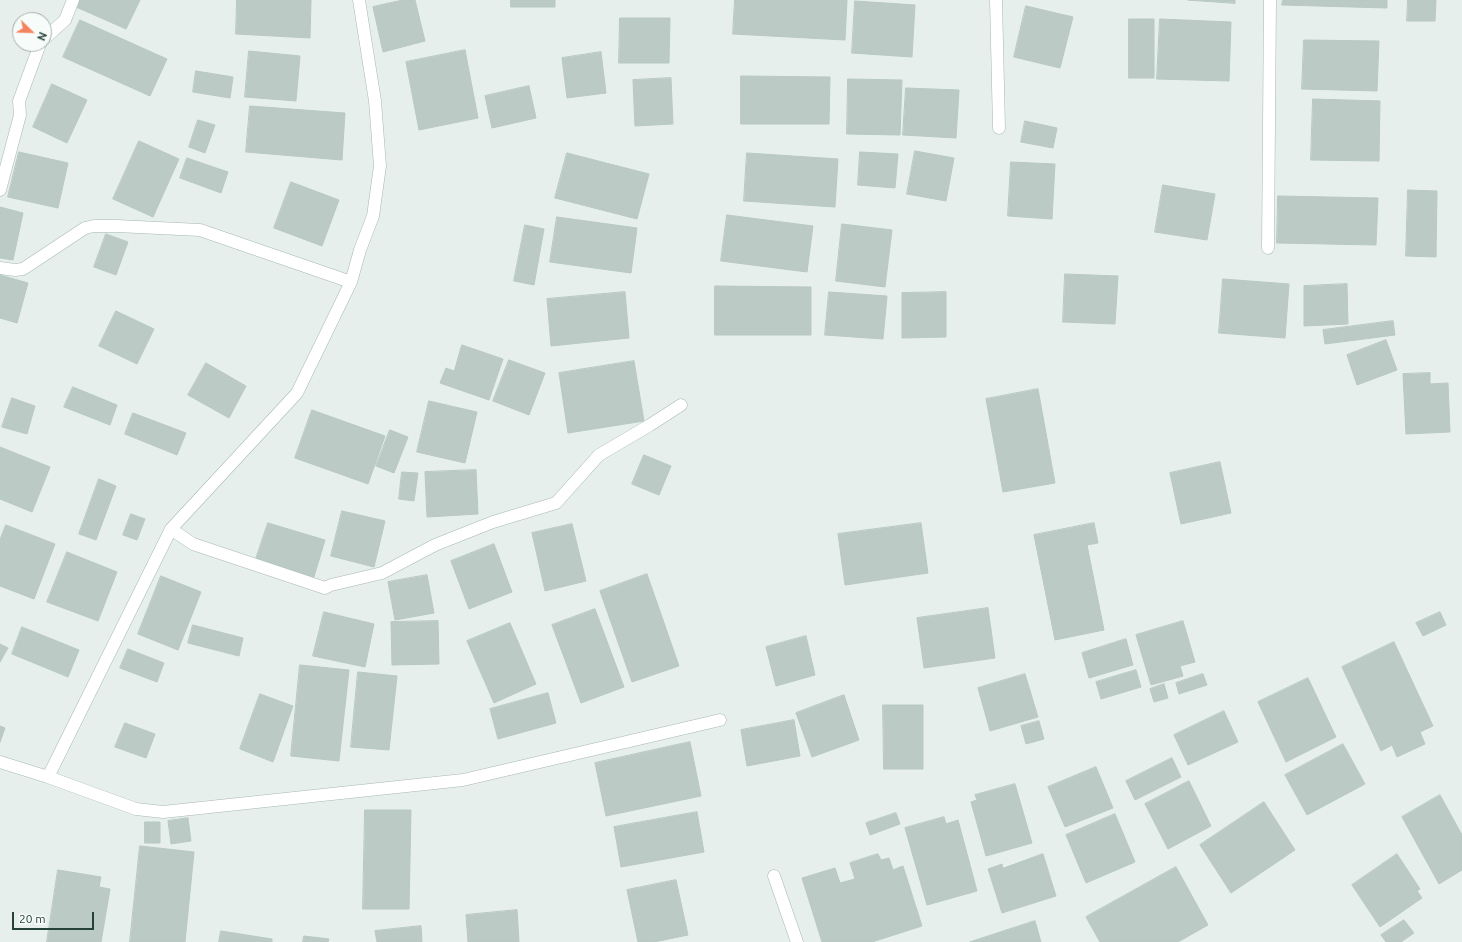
<!DOCTYPE html>
<style>
body{margin:0}
#map{position:relative;width:1462px;height:942px;overflow:hidden;background:#e6efeb;font-family:Ubuntu,sans-serif}
canvas{display:block}
.north{position:absolute;left:12px;top:12px;width:40px;height:40px;box-sizing:border-box;background:#f7fbf9;border:1px solid #a3b1ad;border-radius:50%;rotate:113deg;font-size:11px;font-weight:700;line-height:16px;text-align:center;color:#24423a}
.north::after{content:'';display:block;margin:auto;width:14px;height:18px;background:#f4845f;clip-path:polygon(50% 0,100% 100%,50% 72%,0 100%)}
.scale{position:absolute;left:12px;top:912px;width:82px;height:18px;box-sizing:border-box;border:2px solid #24423a;border-top:0;padding-left:5px;font-size:12px;line-height:14px;white-space:nowrap;color:#24423a;-webkit-text-stroke:3px #f7fbf9;paint-order:stroke}
</style>
<div id="map">
<canvas width="1462" height="942"></canvas>
<div class="north">N</div>
<div class="scale">20 m</div>
</div>
<script>
const ctx = document.querySelector('canvas').getContext('2d');
ctx.lineJoin = 'round';
function paint(path, color) { ctx.fillStyle = color; ctx.fill(path, 'evenodd'); }
function strokePath(path, color, width, dash) { ctx.strokeStyle = color; ctx.lineWidth = width; ctx.lineCap = dash ? 'butt' : 'round'; ctx.setLineDash(dash || []); ctx.stroke(path); }
const building = new Path2D(`
 M79,0H140L126,29L76,7Z
 M237,0H311L310,38L236,34Z
 M403,0H415L425,41L383,52L373,7Z
 M511,0H555V7H511Z
 M735,0H847L845,40L733,34Z
 M1188,0H1235V3Z
 M1283,0H1387V8L1282,5Z
 M1408,0H1436L1435,21H1407Z
 M855,1L915,5L912,57L852,53Z
 M1026,6L1073,17L1060,68L1014,57Z
 M620,18H670L669,63H619Z
 M1129,19H1154V78H1129Z
 M1160,19L1231,22L1229,81L1157,79Z
 M80,20L167,59L150,96L63,57Z
 M1304,40L1379,41L1377,91L1302,89Z
 M465,50L478,118L419,130L406,62Z
 M249,51L300,56L296,101L245,97Z
 M601,52L606,93L567,98L562,58Z
 M196,71L233,77L230,98L193,92Z
 M741,76L830,77L829,124H741Z
 M671,78L673,124L635,126L633,80Z
 M848,79L902,80L900,135L847,134Z
 M52,84L87,100L67,143L33,127Z
 M529,86L536,118L492,128L485,96Z
 M906,88L959,90L956,138L903,135Z
 M1313,99L1380,101L1379,161L1311,160Z
 M250,106L345,113L342,160L246,152Z
 M198,120L215,125L205,153L189,147Z
 M1025,121L1057,128L1053,148L1021,142Z
 M139,141L179,159L153,217L113,199Z
 M915,151L954,158L946,201L907,194Z
 M19,152L68,163L58,208L8,197Z
 M860,152L898,154L895,188L858,185Z
 M567,153L649,174L637,219L555,198Z
 M747,153L838,159L835,207L744,201Z
 M187,158L228,172L221,193L180,178Z
 M1011,162L1055,164L1052,219L1008,216Z
 M291,182L339,200L322,246L274,228Z
 M1163,185L1215,194L1207,240L1155,232Z
 M1408,190L1437,191L1436,257L1406,256Z
 M1278,196L1378,198L1376,245L1277,243Z
 M0,207L23,213L13,260L0,258Z
 M727,215L813,226L807,272L721,261Z
 M557,217L637,228L631,273L550,262Z
 M842,224L892,230L885,287L836,281Z
 M525,225L544,229L534,285L514,281Z
 M106,234L128,242L116,275L94,267Z
 M1065,274L1118,276L1115,324L1063,322Z
 M0,275L28,283L17,323L0,318Z
 M1223,279L1289,284L1285,338L1219,333Z
 M1347,284L1348,324L1304,326V286Z
 M715,286L811,287V335H715Z
 M625,292L629,338L551,346L547,299Z
 M829,292L887,296L883,339L825,335Z
 M946,292V337L902,338V293Z
 M116,311L154,329L137,364L99,346Z
 M1393,321L1395,335L1325,344L1323,330Z
 M1386,340L1397,370L1357,385L1347,355Z
 M462,345L503,359L489,400L440,383L446,368L454,371Z
 M509,360L545,373L529,415L493,401Z
 M634,361L644,421L568,433L559,373Z
 M206,363L246,386L229,418L188,395Z
 M1430,373V384L1448,383L1450,432L1406,434L1403,374Z
 M73,387L117,405L110,425L64,407Z
 M1038,389L1055,483L1003,492L986,399Z
 M12,398L35,406L27,434L2,427Z
 M429,401L477,412L465,463L417,452Z
 M312,410L385,436L368,484L295,458Z
 M133,413L186,433L177,455L125,434Z
 M390,430L408,437L394,473L376,466Z
 M0,447L50,467L32,512L0,499Z
 M644,455L671,466L659,495L632,484Z
 M1220,462L1231,513L1181,524L1170,473Z
 M476,470L478,514L427,517L425,472Z
 M402,472L418,473L414,501L399,499Z
 M99,479L116,486L96,540L79,534Z
 M342,511L385,521L374,567L331,556Z
 M131,514L145,519L137,540L123,535Z
 M268,523L325,540L313,580L255,562Z
 M921,523L928,573L845,585L838,534Z
 M1094,523L1098,543L1087,545L1104,630L1055,640L1034,535Z
 M572,524L586,581L545,591L532,533Z
 M6,525L55,544L34,599L0,586V540Z
 M494,544L512,592L469,609L451,561Z
 M67,552L117,572L98,621L47,602Z
 M647,574L679,666L632,682L600,591Z
 M427,575L434,613L395,620L388,582Z
 M161,576L201,592L178,650L138,634Z
 M988,608L995,658L924,668L917,618Z
 M595,609L624,687L581,703L552,625Z
 M324,612L374,624L365,667L313,656Z
 M1440,612L1446,625L1423,636L1416,623Z
 M438,621L439,664L392,665L391,622Z
 M1183,621L1195,662L1180,666L1183,676L1151,685L1136,635Z
 M510,623L536,684L494,703L467,641Z
 M193,625L243,638L239,656L188,643Z
 M22,627L79,650L68,677L12,654Z
 M806,636L815,675L776,686L766,647Z
 M1126,639L1133,665L1089,678L1082,653Z
 M1394,642L1433,726L1420,732L1425,744L1397,757L1392,745L1381,751L1342,667Z
 M0,644L8,648L0,662Z
 M128,649L164,663L157,682L120,668Z
 M300,665L349,670L339,761L291,756Z
 M1136,670L1141,687L1101,699L1096,682Z
 M358,672L397,676L389,750L351,747Z
 M1025,674L1038,717L990,731L978,688Z
 M1203,674L1207,685L1179,694L1176,683Z
 M1308,678L1336,737L1286,762L1258,702Z
 M1164,684L1168,698L1154,702L1150,689Z
 M548,693L556,723L498,739L490,709Z
 M260,694L293,706L273,762L240,749Z
 M844,695L859,740L812,757L796,713Z
 M883,705H923V769H884Z
 M1224,711L1238,742L1188,765L1174,735Z
 M794,720L800,756L747,766L741,730Z
 M1039,721L1044,739L1026,744L1021,726Z
 M125,723L155,734L146,758L115,747Z
 M0,726L5,728L0,742Z
 M690,742L701,796L606,816L595,763Z
 M1343,744L1365,784L1307,815L1285,775Z
 M1172,758L1181,777L1135,800L1126,781Z
 M1096,767L1113,808L1065,827L1048,787Z
 M1189,781L1211,826L1168,849L1145,804Z
 M1015,784L1032,843L986,856L971,802L977,800L975,795Z
 M1440,795L1462,835V870L1439,884L1402,817Z
 M1264,802L1295,850L1231,893L1200,845Z
 M365,810H411L409,909H363Z
 M697,812L704,852L621,867L614,827Z
 M896,813L900,824L870,835L866,823Z
 M1115,814L1135,862L1086,883L1066,835Z
 M944,817L946,824L958,820L977,891L927,905L905,828Z
 M188,818L191,841L171,844L168,821Z
 M145,822H160V843H145Z
 M140,846L194,852L185,942H130Z
 M878,854L881,860L889,858L893,870L903,866L922,926L872,942H822L802,878L835,868L840,883L855,879L850,863Z
 M1043,854L1056,896L1002,913L988,869L1002,864L1003,868Z
 M1397,854L1420,889L1417,891L1422,898L1380,927L1352,885Z
 M1176,867L1208,925L1178,942H1100L1086,917Z
 M58,870L101,877L99,887L110,889L101,942H47Z
 M676,880L688,935L654,942H638L627,890Z
 M517,910L519,942H468L466,915Z
 M1404,920L1414,933L1401,942H1386L1381,935Z
 M1035,921L1041,942H970Z
 M421,926L422,942H377L375,931Z
 M221,931L272,939V942H219Z
 M304,936L329,939L328,942H303Z`);
paint(building, '#bbcac4');
strokePath(building, '#b8c9c2', 1);
const minor = new Path2D(`
 M996,0L999,128
 M44,39L65,20L73,0
 M0,190L20,115L19,101L40,44
 M1268,248L1270,0
 M0,268L15,270L23,269L85,228L94,226H117L200,230L351,282
 M171,529L193,544L325,588L331,585L382,573L435,545L493,522L556,503L599,455L650,425L681,405
 M0,762L48,777L136,809L163,812L463,780L720,720
 M48,777L171,529L297,393L351,282L360,250L373,216L380,166L375,101L359,0
 M774,876L797,942`);
strokePath(minor, '#a8b8b2', 13);
strokePath(minor, '#fff', 12);
</script>
